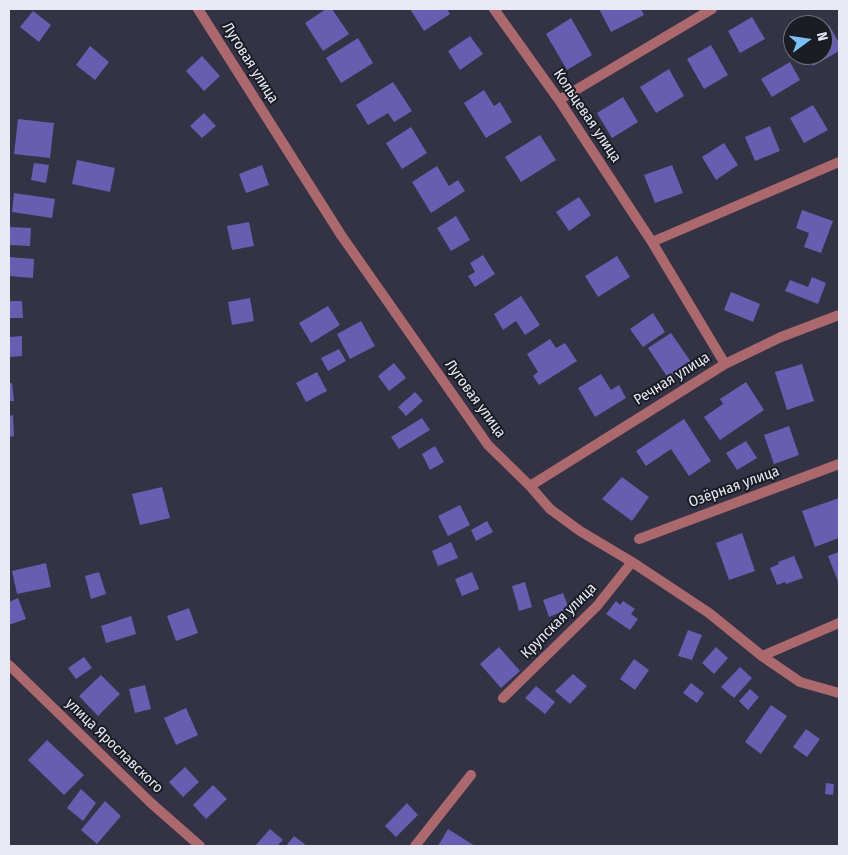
<!DOCTYPE html>
<meta charset="utf-8">
<style>
body{margin:0}
#map{position:relative;width:848px;height:855px;overflow:hidden;background:#343345;font-family:"Fira Sans Condensed",sans-serif}
canvas{display:block}
.frame{position:absolute;inset:0;border:10px solid #e9e9f5;pointer-events:none}
.north{position:absolute;left:783px;top:15px;width:50px;height:50px;box-sizing:border-box;background:#1c1c24;border:1px solid #6e6e78;border-radius:50%;rotate:76deg;font-size:14px;font-weight:700;line-height:20px;text-align:center;color:#e9e9f5}
.north::after{content:'';display:block;margin:auto;width:18px;height:22px;background:#7abff8;clip-path:polygon(50% 0,100% 100%,50% 72%,0 100%)}
</style>
<div id="map">
<canvas width="848" height="855"></canvas>
<div class="frame"></div>
<div class="north">N</div>
</div>
<script>
const ctx = document.querySelector('canvas').getContext('2d');
ctx.lineJoin = 'round';
function paint(path, color) { ctx.fillStyle = color; ctx.fill(path, 'evenodd'); }
function strokePath(path, color, width, dash) { ctx.strokeStyle = color; ctx.lineWidth = width; ctx.lineCap = dash ? 'butt' : 'round'; ctx.setLineDash(dash || []); ctx.stroke(path); }
function drawText(font, color, halo, rows, align = 'center') {
  ctx.font = font + ' "Fira Sans Condensed",sans-serif'; ctx.lineWidth = 4; ctx.setLineDash([]); ctx.textBaseline = 'middle'; ctx.strokeStyle = halo; ctx.fillStyle = color; for (const [text, x, y, turn = 0] of rows) {
    ctx.save(); ctx.translate(x, y); ctx.rotate((+turn || 0) * Math.PI / 180); ctx.textAlign = isNaN(turn) ? turn : align; if (halo) ctx.strokeText(text, 0, 0); ctx.fillText(text, 0, 0); ctx.restore();
  }
}
paint(new Path2D(`
 M326,9H332L349,34L323,51L305,23Z
 M410,9H447L450,14L424,31Z
 M599,9H641L644,15L611,32Z
 M33,11L51,25L39,42L20,27Z
 M752,17L765,39L740,53L728,31Z
 M571,18L592,55L567,70L546,34Z
 M829,25L839,43V51L813,66L807,55H823V28Z
 M470,36L483,54L460,70L448,51Z
 M358,38L373,63L341,83L326,58Z
 M711,45L728,75L704,89L687,59Z
 M90,46L109,62L95,80L76,65Z
 M202,56L220,76L204,91L186,71Z
 M790,62L800,80L772,97L761,79Z
 M669,69L684,96L656,113L640,87Z
 M393,82L412,111L394,122L388,113L368,125L356,105Z
 M484,90L494,106L500,102L512,122L486,138L464,103Z
 M623,97L638,122L612,138L597,113Z
 M813,105L828,130L804,143L790,118Z
 M204,113L216,126L202,138L190,126Z
 M18,119L54,123L50,158L14,154Z
 M770,126L780,151L755,161L745,137Z
 M411,127L427,153L402,169L386,143Z
 M540,135L556,160L521,182L505,157Z
 M724,143L738,165L716,180L702,157Z
 M77,160L115,168L110,192L72,184Z
 M34,163L49,165L46,183L31,180Z
 M262,165L269,185L246,193L239,174Z
 M672,165L683,193L655,203L644,175Z
 M437,166L449,186L458,180L465,191L431,213L412,182Z
 M14,193L55,199L52,218L12,212Z
 M579,197L591,215L569,231L556,212Z
 M802,210L833,221L821,253L804,247L809,233L796,228Z
 M456,216L470,240L451,251L437,228Z
 M249,222L254,246L232,250L227,226Z
 M9,227L31,228L30,246L9,245Z
 M483,255L495,274L475,287L468,276L475,272L470,263Z
 M617,256L630,277L598,297L585,276Z
 M9,257L34,259L33,278L9,276Z
 M812,277L826,283L818,304L785,291L790,280L808,287Z
 M731,292L760,304L753,322L724,310Z
 M521,296L540,325L525,335L516,321L503,330L494,314Z
 M250,298L254,321L232,325L228,302Z
 M9,301H22L23,318H9Z
 M328,306L340,325L311,343L299,323Z
 M653,313L665,332L643,347L630,329Z
 M361,321L375,346L350,359L337,334Z
 M671,333L691,362L668,378L648,348Z
 M22,336V356L9,357V337Z
 M550,339L556,348L565,343L577,361L539,385L533,376L538,372L527,354Z
 M339,349L346,361L328,371L321,358Z
 M394,363L406,378L389,391L378,376Z
 M802,364L814,401L787,410L775,372Z
 M317,372L327,391L306,402L296,383Z
 M601,374L611,390L619,385L626,398L595,417L578,388Z
 M746,382L764,410L720,440L704,417L723,404L720,399Z
 M9,383H12L14,401H9Z
 M415,392L423,401L406,416L398,407Z
 M13,415L14,436L9,437V416Z
 M422,418L430,430L399,449L391,437Z
 M684,419L711,461L689,476L671,449L646,466L636,451Z
 M789,426L799,455L774,464L764,435Z
 M746,441L757,458L737,470L726,453Z
 M435,446L444,462L430,470L422,454Z
 M622,477L649,497L632,521L602,499Z
 M162,487L170,518L140,525L132,494Z
 M839,498V538L815,547L802,511Z
 M460,505L470,525L448,536L438,516Z
 M487,521L493,532L476,541L471,530Z
 M742,533L755,571L729,580L716,543Z
 M451,542L458,558L438,566L432,551Z
 M839,552V584L828,556Z
 M794,556L803,578L786,584L785,582L777,585L770,568L779,564L778,562Z
 M46,563L51,587L17,594L12,571Z
 M99,572L106,594L91,599L85,576Z
 M472,572L479,589L462,596L455,579Z
 M525,582L532,607L519,611L512,586Z
 M563,593L569,609L549,617L543,600Z
 M18,598L26,619L9,625V602Z
 M616,601L620,605L623,601L635,609L631,614L638,619L630,630L606,614Z
 M189,608L198,633L176,641L167,616Z
 M131,616L136,634L106,643L101,626Z
 M688,630L702,635L692,660L678,656Z
 M499,647L520,671L501,688L480,664Z
 M716,647L728,658L714,674L702,663Z
 M84,657L92,668L76,679L68,668Z
 M634,659L649,670L635,690L620,679Z
 M740,667L752,678L734,698L721,687Z
 M573,674L587,686L570,704L555,691Z
 M101,675L120,694L98,716L79,696Z
 M691,683L704,693L697,703L683,693Z
 M145,685L151,709L135,713L129,689Z
 M536,686L555,702L545,714L525,698Z
 M750,689L759,697L748,710L739,701Z
 M771,705L787,716L761,754L745,742Z
 M186,708L198,735L176,745L164,718Z
 M806,729L820,739L807,757L793,747Z
 M47,740L84,775L64,795L28,760Z
 M185,767L199,782L183,797L169,782Z
 M826,783L834,784L833,795L825,794Z
 M213,785L227,799L206,819L193,805Z
 M81,789L96,803L83,821L67,808Z
 M105,801L121,816L97,844L81,830Z
 M407,803L418,815L396,837L385,826Z
 M270,829L283,840L277,846H257L256,845Z
 M448,829L475,846H438Z
 M294,836L307,846H286Z`), '#675db1');
strokePath(new Path2D(`
 M198,9L341,235L488,445L530,486L550,509L580,531L632,562L709,613L762,656L800,682L839,693
 M494,9L559,100L652,242L725,364
 M559,100L712,9
 M652,242L839,162
 M530,486L725,364L781,337L839,315
 M639,539L839,464
 M762,656L839,623
 M503,698L597,606L632,562
 M415,846L471,775`), '#ab686d', 10);
strokePath(new Path2D(`
 M9,665L151,803L200,846`), '#ab686d', 10);
drawText('15px', '#e9e9f5', '#1c1c24', [
 ["Луговая улица",250,63,58],
 ["Кольцевая улица",587,116,56],
 ["Речная улица",672,379,-32],
 ["Луговая улица",475,399,54],
 ["Озёрная улица",734,487,-20],
 ["Крупская улица",559,621,-45],
 ["улица Ярославского",114,746,44]
]);
</script>
